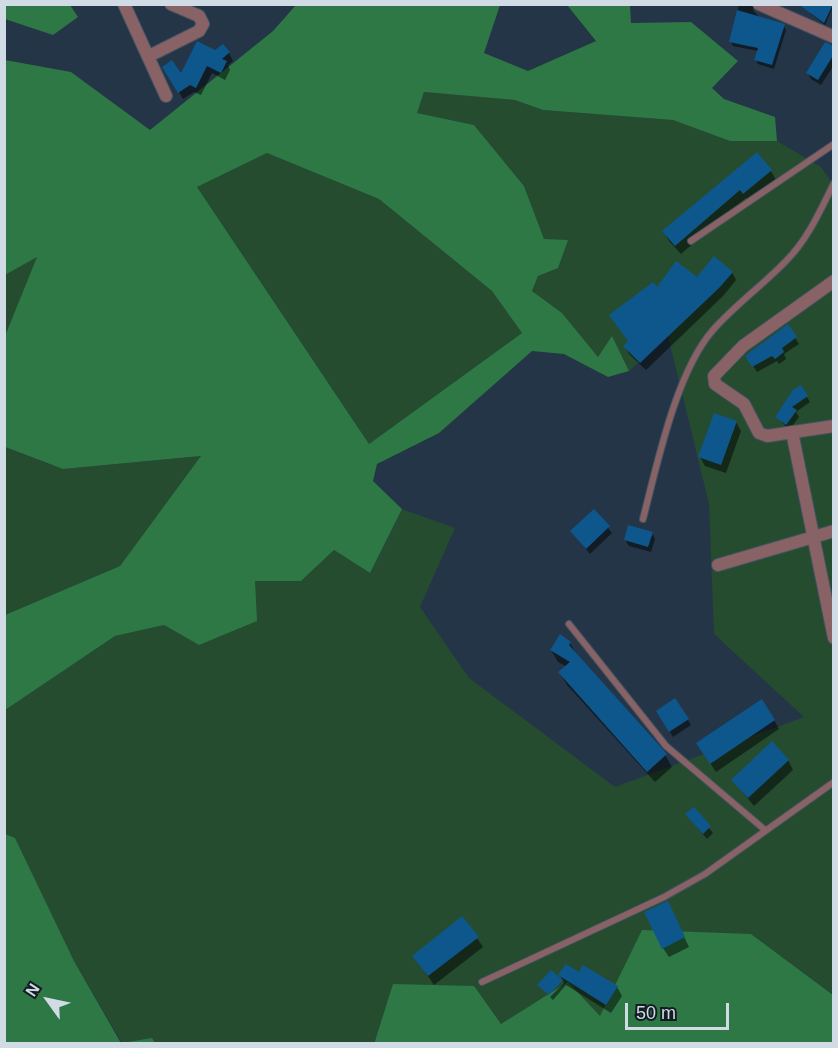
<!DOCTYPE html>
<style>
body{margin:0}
#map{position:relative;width:838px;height:1048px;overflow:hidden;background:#233546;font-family:Arial,sans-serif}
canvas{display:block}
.frame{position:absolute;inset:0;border:6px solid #d0dbe6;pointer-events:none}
.north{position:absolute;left:18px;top:970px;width:60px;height:60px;-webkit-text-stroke:4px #141c23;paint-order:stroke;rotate:303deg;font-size:16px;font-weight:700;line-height:24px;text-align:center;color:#d0dbe6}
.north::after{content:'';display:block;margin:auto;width:21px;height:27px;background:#d0dbe6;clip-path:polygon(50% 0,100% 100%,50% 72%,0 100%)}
.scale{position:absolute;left:625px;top:1003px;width:104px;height:27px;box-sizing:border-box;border:3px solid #d0dbe6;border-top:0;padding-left:8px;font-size:18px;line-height:21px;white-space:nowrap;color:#d0dbe6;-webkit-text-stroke:4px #141c23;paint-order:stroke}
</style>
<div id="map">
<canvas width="838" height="1048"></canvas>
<div class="frame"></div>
<div class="north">N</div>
<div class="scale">50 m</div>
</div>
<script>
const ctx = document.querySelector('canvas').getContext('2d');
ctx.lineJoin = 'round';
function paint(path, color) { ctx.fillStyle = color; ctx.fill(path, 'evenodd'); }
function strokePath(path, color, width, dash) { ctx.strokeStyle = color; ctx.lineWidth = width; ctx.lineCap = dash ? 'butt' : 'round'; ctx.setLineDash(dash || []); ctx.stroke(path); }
paint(new Path2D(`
 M424,92L516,100L543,110L673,120L730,141H777L821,167L833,184V995L751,934L600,1016L501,1024L394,984L374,1043L155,1044L152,1039L122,1043L74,961L15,839L5,834L4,710L115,636L164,625L199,645L255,581H301L334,550L370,573L402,509L455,528L420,607L469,678L615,787L804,717L714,634L709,504L668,336L629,371L612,337L598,357L562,313L532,291L538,276L544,239L524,186L474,125L417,113Z
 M267,153L379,199L492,291L522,333L369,444L197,187Z
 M38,256L5,336V275Z
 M4,447L63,469L202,456L120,566L5,615Z`), '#254c2f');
paint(new Path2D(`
 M5,4L70,5L78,17L53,35L5,19Z
 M296,5H500L484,53L528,71L596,41L567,5H630L631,23L691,22L738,61L712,88L724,99L775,117L777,141H730L673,120L543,110L515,100L424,92L417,113L474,125L524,186L544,239L568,240L558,268L538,276L532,291L562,313L598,357L612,336L629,371L608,377L564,354L532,351L439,433L377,464L373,481L402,509L370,573L334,550L301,581H255L257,621L199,645L164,625L115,636L5,710V615L120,566L201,456L63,469L5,447V336L37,257L5,275V60L71,72L150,130L273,31ZM267,153L379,199L492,291L522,333L369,444L197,187Z
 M5,834L15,838L74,961L121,1043L152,1038L155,1043H5Z
 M642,930L751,934L833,995V1043L374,1044L393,984L474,986L501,1024L568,982L600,1016Z`), '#2d7844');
paint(new Path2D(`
 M739,4H755L753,10L759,17L784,26L786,30L774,69L758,64L756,60L758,51L733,46L731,42Z
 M812,4H834L825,25L810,13Z
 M834,48V65L821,85L811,79L808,73Z
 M215,52L229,53L233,61L228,65L230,70L225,80L212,73L201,95L194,92L183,99L164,67L181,76Z
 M771,171L776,180L749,202L746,198L681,254L669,241L664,232Z
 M732,272L736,280L724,295L646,370L629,354L625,346L698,279Z
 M788,326L799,344L784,354L786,359L779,364L777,361L757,372L747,356Z
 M801,387L810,402L796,412L799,417L789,430L777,417Z
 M736,422L741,431L726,473L705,466L700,457Z
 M594,511L612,533L590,554L571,531Z
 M652,533L655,539L651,552L629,546L625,540Z
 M560,637L570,643L577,655L665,755L672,767L655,782L567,685L560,673L567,667L558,662L551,650Z
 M658,712L688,720L691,725L673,737Z
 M774,720L779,729L716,772L703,752Z
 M788,760L793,770L754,806L733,780Z
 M694,809L713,833L707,839L687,815Z
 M672,912L689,947L669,957L663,948Z
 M477,938L483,947L434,985L414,956Z
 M579,974L617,987L622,996L611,1013L566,985L553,1000L550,997L564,983L560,975Z`), '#0007');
paint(new Path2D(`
 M798,4H833L824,23Z
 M737,10L785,24L772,65L754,60L758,48L729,42Z
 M197,41L215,50L223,44L230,52L222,59L227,61L221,73L207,66L196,88L190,85L178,93L162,67L172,60L181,73Z
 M825,42L834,46V54L818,80L806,73Z
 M757,152L772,170L743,194L740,190L675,246L662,231Z
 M714,256L733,272L720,287L640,363L623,346L628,341L609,315L653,282L657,287L676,261L697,277Z
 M788,324L797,337L782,348L784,352L775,359L772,356L752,367L745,356Z
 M801,385L808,396L792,407L797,410L786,425L775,417L793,390Z
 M714,413L737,421L721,465L698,457Z
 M594,509L610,526L586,549L570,531Z
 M628,525L653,532L648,547L624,540Z
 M560,634L571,642L569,645L667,754L647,772L558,672L570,662L550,650Z
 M675,698L689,719L669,732L656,711Z
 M762,699L775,720L710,764L696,743Z
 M772,741L789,760L748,798L731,780Z
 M694,807L711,826L703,834L685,814Z
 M668,901L685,937L662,949L644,912Z
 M462,916L479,937L428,976L412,956Z
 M566,964L579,972L583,965L618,986L606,1005L558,975Z
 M551,970L563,980L549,995L537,985Z`), '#0e578d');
const lane = new Path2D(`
 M691,241L834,144
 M643,519C657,465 676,372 713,330C735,305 763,285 786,261C808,239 820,211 834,183
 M569,624L666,746L765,830
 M482,982L664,897L705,874L834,782`);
const street = new Path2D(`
 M124,4L166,96
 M759,4L834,37
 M149,56L199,31L203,24L199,16L171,4
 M834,281L743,346L714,376L715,384L744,404L759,433L767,436L834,426
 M792,432L834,638
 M718,565L834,531`);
strokePath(lane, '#425363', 8);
strokePath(street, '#425363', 14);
strokePath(lane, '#886265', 6);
strokePath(street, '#886265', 12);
</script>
